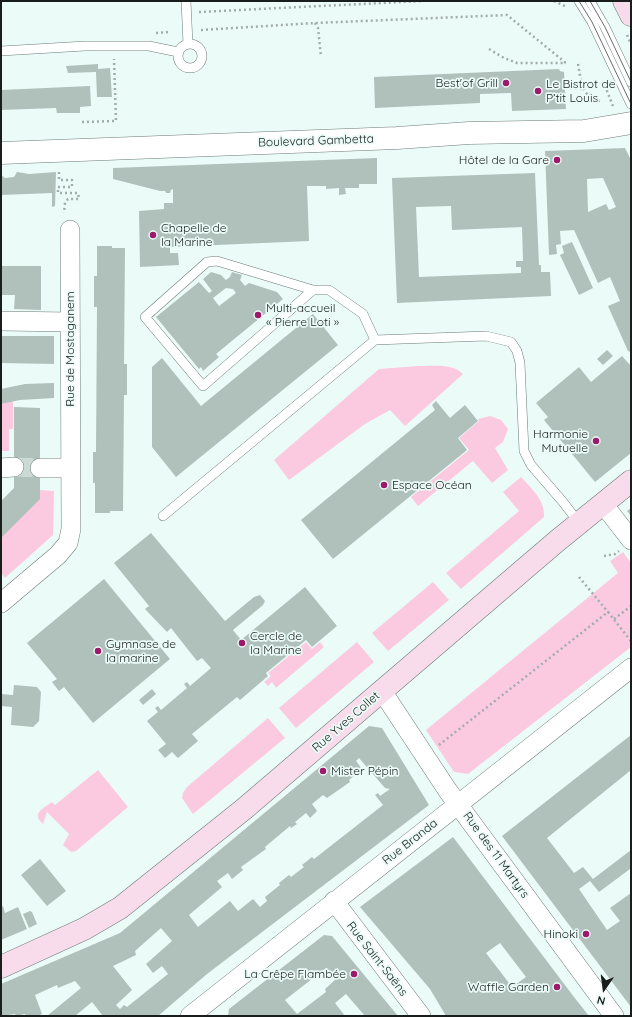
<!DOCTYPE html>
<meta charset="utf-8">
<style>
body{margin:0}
#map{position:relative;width:632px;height:1017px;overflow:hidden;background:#ebfbf7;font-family:Quicksand,sans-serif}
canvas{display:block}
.frame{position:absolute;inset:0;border:2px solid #191e1d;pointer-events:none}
.north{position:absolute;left:584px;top:969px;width:40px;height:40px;-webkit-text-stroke:3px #ebfbf7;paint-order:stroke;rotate:194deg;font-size:11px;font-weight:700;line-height:16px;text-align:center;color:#191e1d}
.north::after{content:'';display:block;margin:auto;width:14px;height:18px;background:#191e1d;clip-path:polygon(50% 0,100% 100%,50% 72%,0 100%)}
</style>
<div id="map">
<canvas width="632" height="1017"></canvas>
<div class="frame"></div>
<div class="north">N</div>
</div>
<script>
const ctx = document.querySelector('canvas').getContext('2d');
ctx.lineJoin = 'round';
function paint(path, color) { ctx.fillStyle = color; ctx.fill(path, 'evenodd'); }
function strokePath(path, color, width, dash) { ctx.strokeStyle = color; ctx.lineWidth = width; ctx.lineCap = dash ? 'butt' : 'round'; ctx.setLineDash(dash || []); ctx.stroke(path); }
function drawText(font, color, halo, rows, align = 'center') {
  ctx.font = font + ' Quicksand,sans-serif'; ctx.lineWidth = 3.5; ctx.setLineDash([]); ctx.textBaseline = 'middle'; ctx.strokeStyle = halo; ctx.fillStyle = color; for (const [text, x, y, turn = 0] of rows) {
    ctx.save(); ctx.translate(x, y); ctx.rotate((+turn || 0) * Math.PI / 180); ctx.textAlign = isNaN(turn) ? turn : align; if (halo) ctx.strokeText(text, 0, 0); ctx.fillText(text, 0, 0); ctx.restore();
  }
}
paint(new Path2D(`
 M418,366C432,366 453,363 463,374L405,426L390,410L365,424L289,480L274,460L379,369Z
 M13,401V429H9V451H1V404Z
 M490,416L501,420L508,429L503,442L495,448L508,470L492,483L473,461L418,506L411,497L469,450L459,438L479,421L478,419Z
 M521,477C532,489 545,500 544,517L461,589L446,573L519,511L503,492Z
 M40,490L54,491L53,535L5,578L1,573V538Z
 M623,552L631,563V647L468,774L454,772L426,730L618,573L610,561Z
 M433,582L449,600L388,651L372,633Z
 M306,642L312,649L320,642L324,647L276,688L272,682L268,686L264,682L271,676L268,673Z
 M357,642L374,662L296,728L279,708Z
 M268,718L285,738L193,814L182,798L183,793L187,787Z
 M98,770L128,807L76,851L71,852L63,845L69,834L47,812L43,824C31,813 43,809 52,802L55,805Z`), '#fbcae1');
paint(new Path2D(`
 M98,64V69L110,68L112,97H97L96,72L68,73L66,66Z
 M559,69L560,71L564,72L566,109L512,111L511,93L480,94V103L375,108L374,77Z
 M90,86L91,106L80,107V113H57L56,108L1,110V90Z
 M625,148L631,160V352L628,351L608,306L620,301L610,277L598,283L574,230L560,231L561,244L556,245L557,254L549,255L545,151ZM603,178L616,207L609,210L606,204L588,212L587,179Z
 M377,158V184H359V188H345L346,194L339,195V188L326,189V186H307L309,241L170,247V253H178L179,265L140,267L139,211L164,209V203H173V189L171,190L170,193H166L165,191H160L113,179V168Z
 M17,172L29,174L56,172L55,206L52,207V193L1,195V175L5,178L14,177Z
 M535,173L539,265H541V272H550L551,296L397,303L392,178ZM451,206L452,230L522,227L523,261H516V267H521V273L419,277L416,207Z
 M572,242L593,288L579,295L560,255L564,253L562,246Z
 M97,246H112V248H125L124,364H127V395H124L123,511H110V513H95V483H93V452H96L97,307H94V276H97Z
 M1,266H41V310L14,309L15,295H1Z
 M211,272L221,275L226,280L230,277L232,272L242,275L240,280L245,286L249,283L277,292L283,299L216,354L219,357L203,371L201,367L199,369L156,317L199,282L209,293L212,291L203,279ZM226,288L233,289L236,293L219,306L213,298Z
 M313,314L338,345L176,477L152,447V367L162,358L201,406Z
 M1,336H54V364L1,363Z
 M607,350L613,356L603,365L597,359Z
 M622,356L631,366V453L595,482L544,420L548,417L536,403L579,367L591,382Z
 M54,383V398L20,400L1,404V389L25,384Z
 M436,401L450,418L465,405L478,421L458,438L467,450L333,559L301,520L435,410L432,405Z
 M14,407L40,408V499L1,538V501L14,488Z
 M631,508V516L627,511Z
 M151,533L225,621L254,597L260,595L265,601L263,605L233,630L241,640L305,587L337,626L312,647L306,640L266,673L268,676L240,700L237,697L192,734L198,741L178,758L172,752L165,758L158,750L166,744L147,721L158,712L155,708L158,706L161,710L187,688L184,684L187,682L190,686L211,668L202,658L197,661L171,628L167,632L145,609L149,606L114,563Z
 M104,579L170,659L93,723L64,687L59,691L52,682L57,679L27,643Z
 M14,685L37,687L41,692L39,721L33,727L11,725L12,707L1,706V694L13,695Z
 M152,689L156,694L143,705L139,700Z
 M369,726L382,728L429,805L207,974L158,1016H103L92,1002L75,1016H47L81,988L75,981L58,988L57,985L35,995L42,1014L37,1016H26L25,1014L16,1016L15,1014L1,1016V984L120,933ZM359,758L385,788L390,789L380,796L378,793L375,795L383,805L314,859L312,857L302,865L304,867L291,877L289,875L279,883L280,885L265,897L267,901L260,907L253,899L238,911L230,901L198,927L189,915L222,887L217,881L228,873L232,879L243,870L241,867L266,849L265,847L290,826L291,828L297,824L295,822L306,813L310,818L317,811L312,804L323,795L327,798L350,782L349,780L362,769L356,761ZM161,928L172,941L146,964L153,973L162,966L168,974L127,1007L124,1005L120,1009L116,1005L132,990L113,966L136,955L135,951Z
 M631,735V770L547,838L574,873L583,867L593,879L631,850L630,869L599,892L590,881L579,889L607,930L620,921L610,908L631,893V1007L502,836Z
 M453,837L574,997L589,1016H446L430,989L360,907ZM500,943L526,977L512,987L486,953Z
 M40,859L66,891L47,906L21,875Z
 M3,906L5,913L18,907L27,929L1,940V907Z
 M30,911L32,912L37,924L29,928L23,914Z
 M324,935L332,936L398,1016H365L346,994L335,1003L345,1016H228L229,1009ZM326,968L335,980L325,989L326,992L297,1014L285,1000Z`), '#b0c0bb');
strokePath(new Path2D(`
 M14,467L40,468`), '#ccdad6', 19, [19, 10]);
const service = new Path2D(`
 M186,1L188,44
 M579,1L592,22L631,104
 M590,1L605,27L631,82
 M178 56a12 12 0 1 1 24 0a12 12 0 1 1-24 0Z
 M1,51L85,46H149L178,52
 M313,290L203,386L145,317L207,262L217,261L313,290H329L363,314L375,340
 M163,516L375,340L486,336L511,342L517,351L520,363L524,451L531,465L563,502L579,523`);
const minor = new Path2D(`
 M1,321L70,322
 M1,468L14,467
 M40,468H71
 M604,505L631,540
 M1,603L58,555L68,543L71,529L70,230
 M382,691L448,791L614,1016
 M334,901L421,1016
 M190,1016L631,668`);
const tertiary = new Path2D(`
 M1,153L397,138L469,133L584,131L631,123`);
const secondary = new Path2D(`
 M624,1L631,15
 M1,967L84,929L120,908L244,809L557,541L631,481`);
strokePath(service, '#6c7b77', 10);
strokePath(minor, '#6c7b77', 20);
strokePath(tertiary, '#6c7b77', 23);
strokePath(secondary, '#6c7b77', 23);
strokePath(new Path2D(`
 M554,1L567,7
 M199,12L423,1
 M315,23L318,28L321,57
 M201,30L315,23L507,15L566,63
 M156,33L168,32
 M627,35L631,44
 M489,49L504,58L517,63H566
 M578,64C581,79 581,98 600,101
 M603,81L613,106
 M565,88L583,89
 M82,122L116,121L114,59
 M59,172V180H72V187H58V193H78L79,199H68L65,203L64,213
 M604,556L615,554L619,551
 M579,577L608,612
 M614,619L631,606
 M439,745L608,612L631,641`), '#a1adaa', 2.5, [2, 3]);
strokePath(service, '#fff', 9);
strokePath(minor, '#fff', 19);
strokePath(tertiary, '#fff', 22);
strokePath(secondary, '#f8dceb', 22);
strokePath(new Path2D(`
 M579,1L592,22L631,104
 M590,1L605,27L631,82`), '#646d6b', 1);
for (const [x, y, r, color] of [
 [506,83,4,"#9c196c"],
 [538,91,4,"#9c196c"],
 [557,160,4,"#9c196c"],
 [153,235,4,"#9c196c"],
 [258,315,4,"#9c196c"],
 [596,441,4,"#9c196c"],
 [384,485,4,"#9c196c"],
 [242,643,4,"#9c196c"],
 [98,651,4,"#9c196c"],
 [323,771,4,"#9c196c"],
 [586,934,4,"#9c196c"],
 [354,974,4,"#9c196c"],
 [557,987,4,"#9c196c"]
]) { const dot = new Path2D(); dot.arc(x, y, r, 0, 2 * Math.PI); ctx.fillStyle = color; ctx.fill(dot); strokePath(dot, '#ebfbf7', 1.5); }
drawText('12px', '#191e1d', '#ebfbf7', [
 ["Best'of Grill",498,83,"right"],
 ["Le Bistrot de",546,84],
 ["P’tit Louis",546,98],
 ["Hôtel de la Gare",549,160,"right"],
 ["Chapelle de",161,228],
 ["la Marine",161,242],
 ["Multi-accueil",266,308],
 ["« Pierre Loti »",266,322],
 ["Harmonie",588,434,"right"],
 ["Mutuelle",588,448,"right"],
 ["Espace Océan",392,485],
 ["Cercle de",250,636],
 ["la Marine",250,650],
 ["Gymnase de",106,644],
 ["la marine",106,658],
 ["Mister Pépin",331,771],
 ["Hinoki",578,934,"right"],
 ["La Crêpe Flambée",346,974,"right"],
 ["Waffle Garden",549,987,"right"]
], 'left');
drawText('12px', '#191e1d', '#ebfbf7', [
 ["Boulevard Gambetta",316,141,-2],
 ["Rue de Mostaganem",70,349,-90],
 ["Rue Yves Collet",346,722,-41],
 ["Rue Branda",410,842,-38],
 ["Rue des 11 Martyrs",496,855,54],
 ["Rue Saint-Saëns",377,959,52]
]);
</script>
